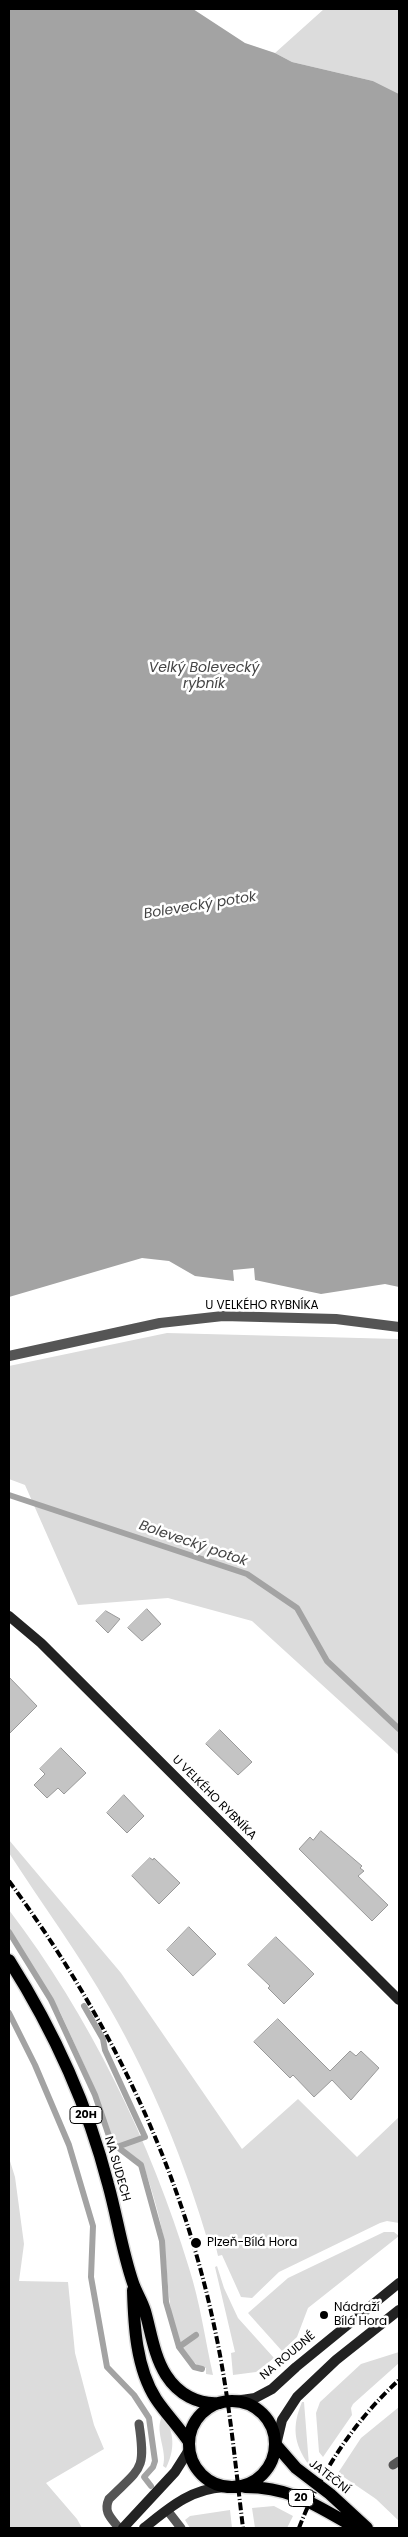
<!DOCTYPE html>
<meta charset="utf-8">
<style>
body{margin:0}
#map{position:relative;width:408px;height:2537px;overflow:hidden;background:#fff;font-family:Poppins,sans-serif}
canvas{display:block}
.frame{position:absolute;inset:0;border:10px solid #000;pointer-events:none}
</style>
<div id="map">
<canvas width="408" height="2537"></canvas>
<div class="frame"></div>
</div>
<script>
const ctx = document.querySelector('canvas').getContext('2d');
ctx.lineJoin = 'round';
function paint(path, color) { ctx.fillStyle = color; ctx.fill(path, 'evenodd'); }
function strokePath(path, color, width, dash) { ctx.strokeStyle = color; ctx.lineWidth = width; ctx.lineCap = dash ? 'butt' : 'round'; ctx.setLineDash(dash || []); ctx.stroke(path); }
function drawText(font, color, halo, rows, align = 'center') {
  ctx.font = font + ' Poppins,sans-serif'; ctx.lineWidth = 5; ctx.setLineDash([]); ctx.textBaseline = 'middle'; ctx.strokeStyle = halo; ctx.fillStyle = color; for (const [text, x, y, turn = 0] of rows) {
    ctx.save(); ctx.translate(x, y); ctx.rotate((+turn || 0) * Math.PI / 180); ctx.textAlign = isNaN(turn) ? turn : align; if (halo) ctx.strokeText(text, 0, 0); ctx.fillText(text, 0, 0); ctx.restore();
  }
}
paint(new Path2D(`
 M324,9H399V94L373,81L292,62L275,53Z
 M167,1333L398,1339L399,1755L252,1621L168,1598L78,1605L25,1485L9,1479V1366Z
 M9,1840L121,1973L242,2149L298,2099L357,2157L399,2117V2223L387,2221L380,2223L279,2272L252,2298L241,2297L222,2255L218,2256L215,2243L209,2245C185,2162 152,2082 109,2007C79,1954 42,1904 9,1853Z
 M9,1910C89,2015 151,2142 189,2268C200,2302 205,2339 213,2375L206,2374V2368C165,2359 169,2273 164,2241C160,2217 152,2190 144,2167C140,2156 118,2149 111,2136L91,2080L60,2012L9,1928Z
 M9,2158L15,2177L24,2244L19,2281L68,2282L75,2353L94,2425L104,2449L46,2483L77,2519L82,2528H9Z
 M384,2232H394L399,2236L308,2308L297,2337L282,2351L248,2313L288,2278Z
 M217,2266L224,2288L238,2318L274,2358L256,2372L233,2375L231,2353L235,2352L215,2267Z
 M399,2352V2363L353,2404L351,2408L352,2415L323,2457L319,2452L316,2413L320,2402L361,2364Z
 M302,2402H304L309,2465C293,2443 292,2426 302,2402Z
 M399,2407V2521L376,2499L338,2473L361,2438Z
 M163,2415C175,2432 175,2450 166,2468L163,2466C168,2450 153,2430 163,2415Z
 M274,2506L293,2516L287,2528H255L252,2508Z
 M230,2510L232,2528H190L185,2520L190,2516Z`), '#dcdcdc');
paint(new Path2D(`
 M9,9H193L245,43L275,53L292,62L373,81L399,94V1287L385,1284L321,1294L255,1280L254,1268L233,1270L234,1281L195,1276L169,1261L142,1258L9,1297Z`), '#a3a3a3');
strokePath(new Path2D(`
 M9,1495L247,1574L297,1608L327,1661L399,1729
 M9,1932L51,2000L95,2095L111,2142L141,2165L162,2241L166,2302L179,2347L194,2367L202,2369
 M84,2006L103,2039L105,2050L145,2137L117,2147
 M9,2013L35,2065L69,2145L93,2226L91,2277L107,2367L134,2395L149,2418L155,2461L153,2467L144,2477L151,2486
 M179,2347L196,2335`), '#a3a3a3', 6);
const building = new Path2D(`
 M147,1609L161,1624L142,1641L128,1628Z
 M106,1611L120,1619L108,1633L96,1621Z
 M9,1677L37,1706L9,1734Z
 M220,1730L252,1762L238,1775L206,1744Z
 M61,1748L86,1773L64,1794L58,1788L47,1798L34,1785L45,1774L40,1769Z
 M124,1795L144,1816L127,1833L107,1813Z
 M321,1831L362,1866L360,1868L364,1871L358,1876L388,1905L372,1921L299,1849L310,1837L313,1840Z
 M150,1858L153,1860L154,1858L180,1883L159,1904L132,1876Z
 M189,1927L216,1954L193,1976L167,1950Z
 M276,1937L314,1974L284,2004L268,1988L270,1986L248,1965Z
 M278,2019L330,2071L350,2051L356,2056L361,2051L379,2068L351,2100L332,2080L314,2097L293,2075L290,2078L254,2042Z`);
paint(building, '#c4c4c4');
strokePath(building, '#999', 1);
const primary = new Path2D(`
 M9,1960C52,2028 88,2106 108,2184C117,2216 122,2251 133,2283C136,2292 142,2301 145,2311C151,2332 154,2356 166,2375C178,2394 198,2405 220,2403
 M133,2290C134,2325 136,2368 156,2399C166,2414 179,2427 189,2442
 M189 2444a43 43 0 1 1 86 0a43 43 0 1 1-86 0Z
 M276,2445L296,2468L330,2494L367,2528
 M245,2487C292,2487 317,2506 356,2528`);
strokePath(primary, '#dbdbdb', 15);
strokePath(new Path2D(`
 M393,2465L399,2461
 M167,2510L181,2528
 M119,2528C111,2518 103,2512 109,2499C141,2467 146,2471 139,2424`), '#555', 9);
strokePath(new Path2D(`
 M9,1356L160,1323L223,1316L336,1319L399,1327`), '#555', 10);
strokePath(new Path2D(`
 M9,1616L41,1643L399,2000
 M235,2401L255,2398L272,2389L296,2367L399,2283
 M276,2445L282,2420L297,2397L336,2360L399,2310
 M123,2528L175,2472L189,2450
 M144,2528C169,2508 190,2489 224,2487`), '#222', 10);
strokePath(primary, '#000', 12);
strokePath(new Path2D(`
 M9,1881C108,2016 181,2166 215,2330C229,2395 235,2462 243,2528
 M299,2528C320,2473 355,2420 399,2380`), '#000', 4, [8, 2.5, 1, 2.5]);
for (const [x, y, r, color] of [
 [196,2243,6,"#000"],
 [324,2315,5,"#000"]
]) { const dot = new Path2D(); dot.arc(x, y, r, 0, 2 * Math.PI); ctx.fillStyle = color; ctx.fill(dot); strokePath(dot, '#fff', 2); }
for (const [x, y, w] of [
 [86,2115,32],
 [301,2498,25]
]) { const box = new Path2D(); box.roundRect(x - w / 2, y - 8.5, w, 17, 4); ctx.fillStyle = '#fff'; ctx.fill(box); strokePath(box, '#000', 1); }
drawText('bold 11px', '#000', null, [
 ["20H",86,2115],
 ["20",301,2498]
]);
drawText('12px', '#000', '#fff', [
 ["U VELKÉHO RYBNÍKA",262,1306],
 ["U VELKÉHO RYBNÍKA",214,1798,45],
 ["NA SUDECH",117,2169,74],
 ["NA ROUDNÉ",288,2356,-40],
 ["JATEČNÍ",329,2477,38]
]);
drawText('12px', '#000', '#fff', [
 ["Plzeň-Bílá Hora",207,2243],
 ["Nádraží",334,2308],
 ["Bílá Hora",334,2322]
], 'left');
drawText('italic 14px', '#444', '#fff', [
 ["Velký Bolevecký",204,668],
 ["rybník",204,684],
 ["Bolevecký potok",200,906,-9],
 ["Bolevecký potok",193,1544,19]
]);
</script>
